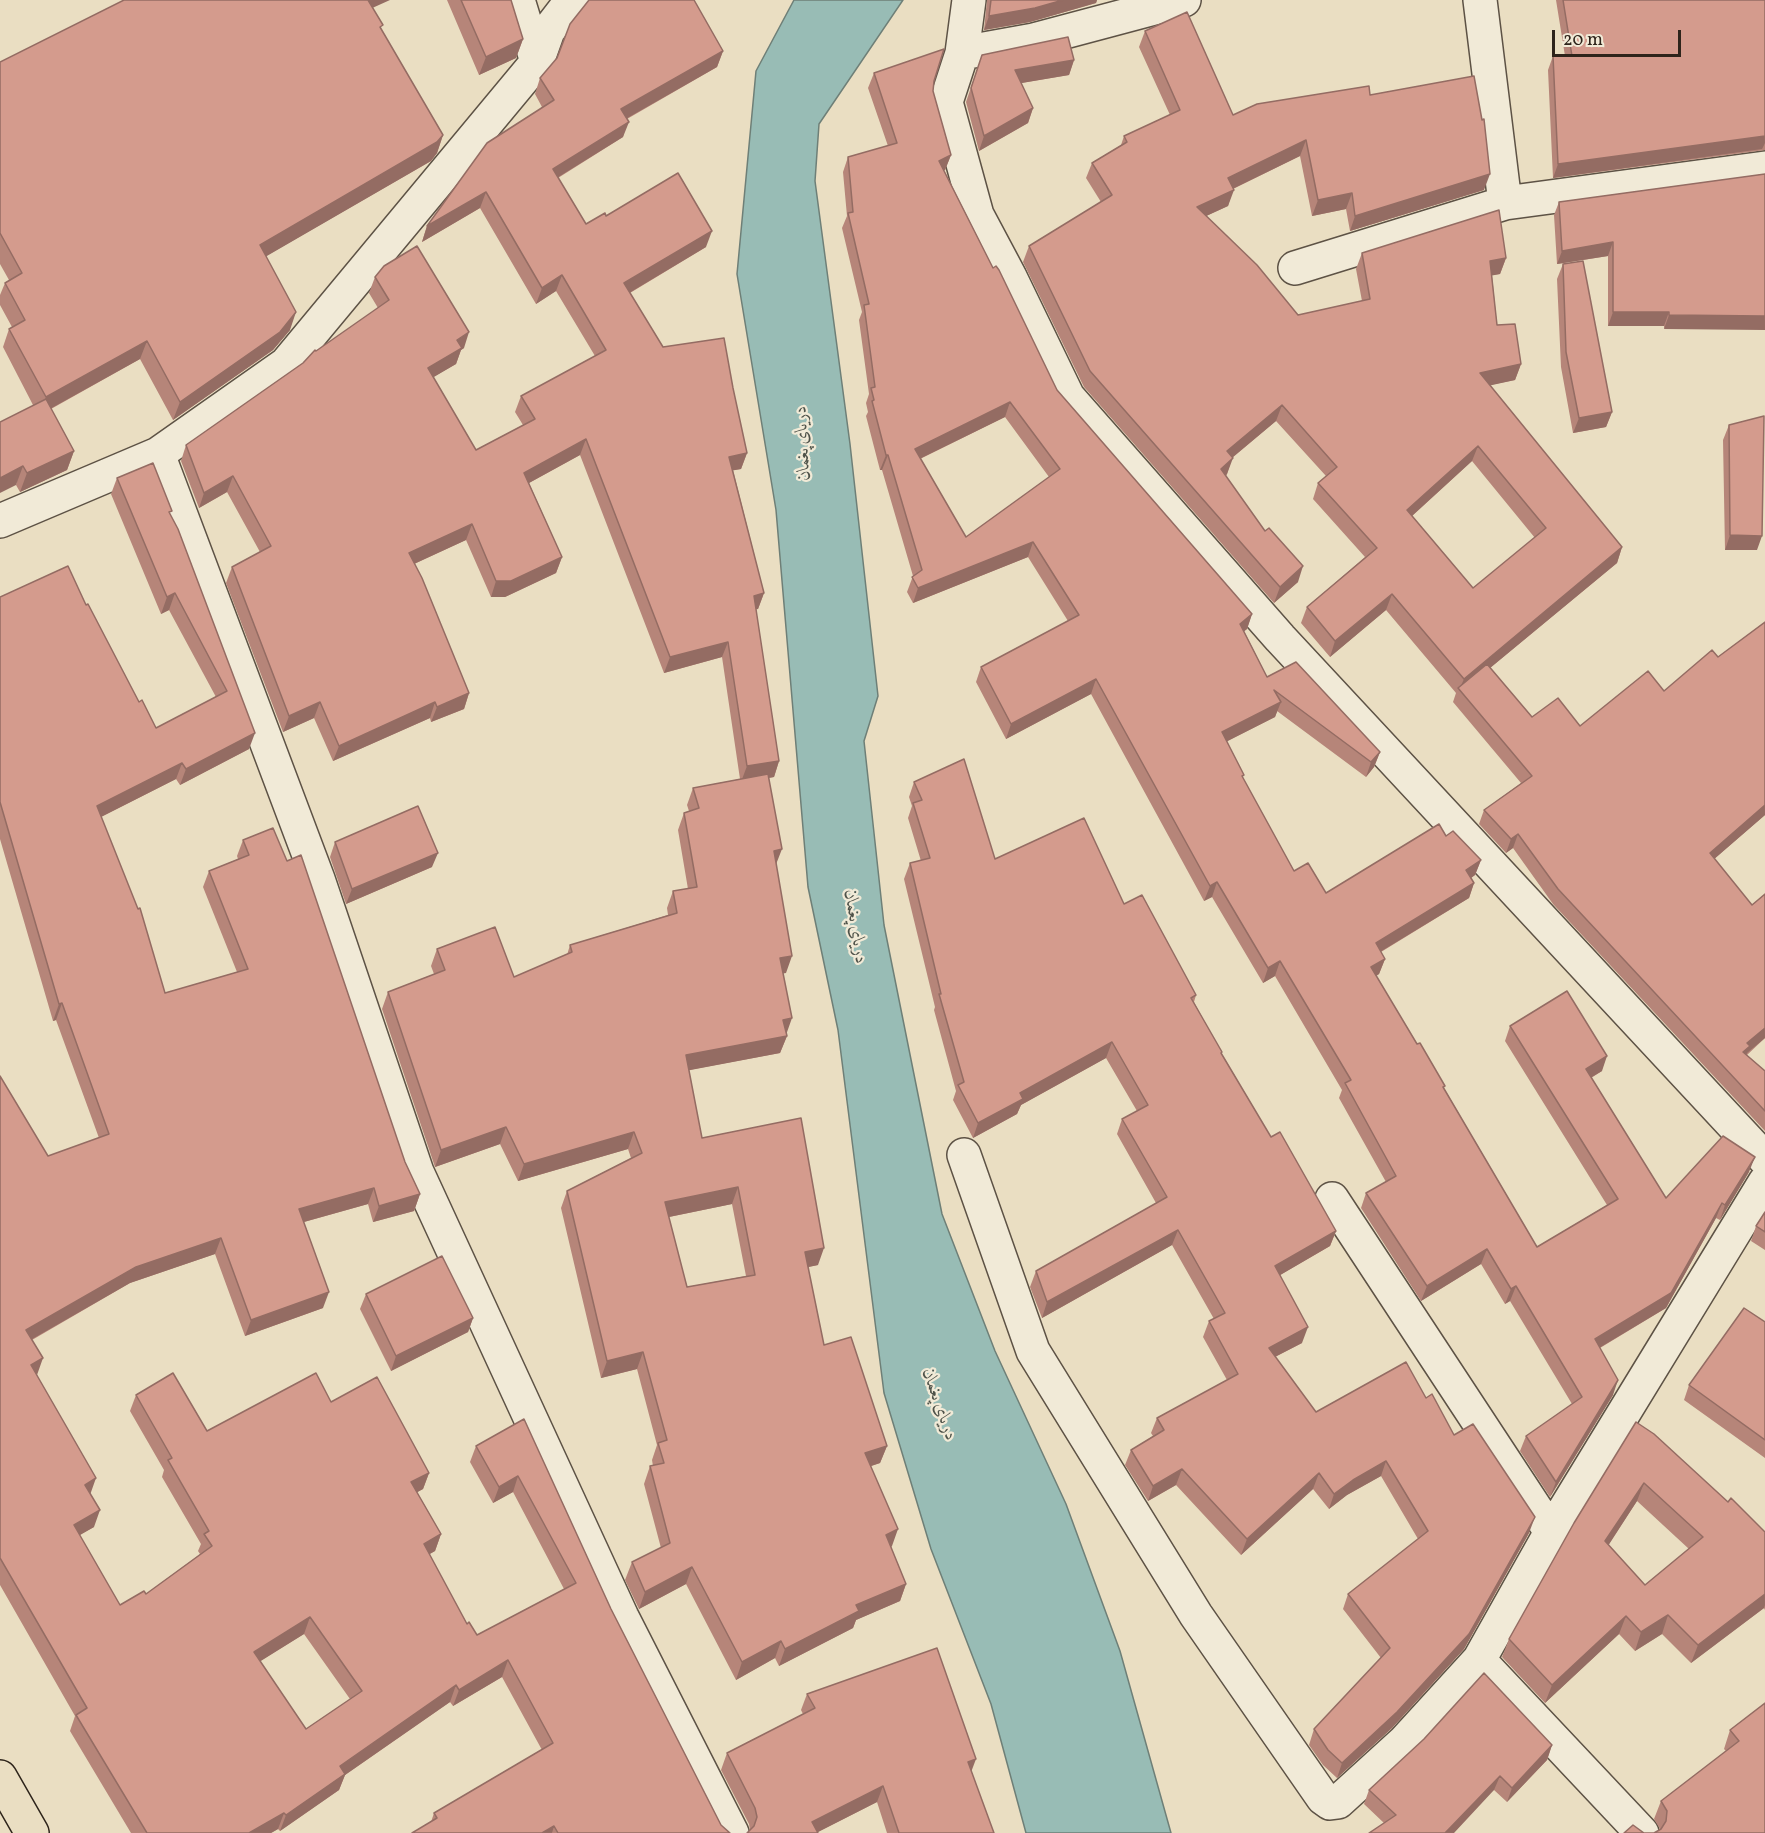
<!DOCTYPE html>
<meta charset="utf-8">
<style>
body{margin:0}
#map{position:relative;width:1765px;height:1833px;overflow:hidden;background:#eadec2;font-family:Vollkorn,serif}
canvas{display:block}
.scale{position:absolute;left:1552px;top:30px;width:129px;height:27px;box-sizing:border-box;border:3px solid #2e241b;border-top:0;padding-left:8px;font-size:18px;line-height:21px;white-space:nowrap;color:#2e241b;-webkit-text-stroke:4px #f1ead7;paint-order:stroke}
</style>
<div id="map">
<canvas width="1765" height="1833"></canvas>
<div class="scale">20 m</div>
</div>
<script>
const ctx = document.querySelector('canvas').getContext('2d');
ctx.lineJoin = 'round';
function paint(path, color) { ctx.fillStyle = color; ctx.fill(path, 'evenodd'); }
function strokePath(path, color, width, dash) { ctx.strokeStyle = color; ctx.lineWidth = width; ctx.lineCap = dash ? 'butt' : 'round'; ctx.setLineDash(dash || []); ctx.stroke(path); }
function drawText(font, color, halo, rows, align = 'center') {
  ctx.font = font + ' Vollkorn,Amiri,serif'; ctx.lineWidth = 4.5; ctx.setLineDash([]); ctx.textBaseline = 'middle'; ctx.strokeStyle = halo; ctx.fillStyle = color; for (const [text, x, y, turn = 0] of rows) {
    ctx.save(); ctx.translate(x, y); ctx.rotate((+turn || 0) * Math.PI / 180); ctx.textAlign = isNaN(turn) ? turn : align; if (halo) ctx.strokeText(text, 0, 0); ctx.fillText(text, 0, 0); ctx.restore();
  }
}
const water = new Path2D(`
 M794,0H903L819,124L815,181L850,444L878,696L864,741L884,925L942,1214L995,1351L1066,1504L1120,1651L1171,1833H1026L991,1704L931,1549L884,1393L838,1030L808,887L776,510L737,274L756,71Z`);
paint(water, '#98bcb5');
strokePath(water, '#6e7f77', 1.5);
const minor = new Path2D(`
 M518,0L537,62
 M1184,0L1034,40L962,53L946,102L977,215L1010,277L1068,397L1280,638L1765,1159
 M1480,0L1505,203
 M962,53L969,0
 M1295,268L1505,203L1765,168
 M158,454L318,879L417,1172L622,1617L732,1833
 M0,521L158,454L286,364L537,62L548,31L572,0
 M964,1155L1033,1351L1196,1615L1323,1798L1330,1803L1338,1802L1405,1741L1479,1660L1551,1532L1765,1182
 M1332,1199L1551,1532
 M1479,1660L1642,1833`);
const major = new Path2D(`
 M0,1777L32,1833`);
strokePath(minor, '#5d5245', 36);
strokePath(major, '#2e241b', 36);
strokePath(minor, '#f1ead7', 33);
strokePath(major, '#eadec2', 33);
paint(new Path2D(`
 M447,0H511L523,39L516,58L479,75Z
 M987,0H1097L1096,3L1030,22L984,30Z
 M1556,0H1765V150L1553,178L1548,70L1553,56H1565Z
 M373,8L381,29L443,135L437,153L431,161L266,256L290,330L273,350L173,420L140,359L51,409L74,451L67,470L20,492L16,485L33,405L3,347L9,329L12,327L0,305V295L5,283L9,280L0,264V62Z
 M1145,31L1233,115L1370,95L1484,190L1350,231L1346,209L1312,216L1300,156L1233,189L1228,206L1206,216L1298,315L1362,301L1356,269L1362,253L1506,258L1500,274L1492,275L1497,325L1521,364L1515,380L1490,385L1622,547L1617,563L1490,668L1532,717L1580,726L1664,691L1718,657L1765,622V815L1714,859L1752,905L1765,894V1038L1747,1055L1765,1071V1131L1553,904L1513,848L1506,853L1479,824L1484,810L1521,783L1453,702L1456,693L1386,610L1330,657L1301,623L1307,607L1365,557L1313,499L1318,483L1326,476L1276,421L1232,458L1227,474L1226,476L1298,582L1274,603L1084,387L1023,262L1029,246L1101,202L1086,178L1092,163L1121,145L1124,136L1170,115L1139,47ZM1472,461L1535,538L1473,588L1412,516Z
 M723,51L717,67L627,119L623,137L558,178L586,224L606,216L706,247L630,293L663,347L733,388L747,453L741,469L733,470L764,593L758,609H756L779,761L774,777L769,778L786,973H783L787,1036L780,1053L689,1070L702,1138L818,1265L808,1267L824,1345L887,1446L880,1463L871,1466L892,1546L891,1547L906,1584L900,1601L856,1620L853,1628L779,1666L775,1658L736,1680L686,1584L639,1609L625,1580L632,1562L661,1548L644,1484L650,1466H653L652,1460L657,1445L637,1369L601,1378L561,1208L567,1191L631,1158L628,1149L518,1181L500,1144L435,1167L382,1009L388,992L434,974L431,966L437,949L514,977L567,955L570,945L668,915L667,908L673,891L688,889L678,830L684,813L689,811L687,805L693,788L740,779L722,657L664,673L580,455L529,483L562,557L556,573L505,597H491L466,540L414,564L469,693L464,709L431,722L430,718L333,761L314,718L283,732L226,583L232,567L260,552L227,492L199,508L181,461L186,445L303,363L316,351L378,308L369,293L375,277L464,348L461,350L456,364L433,377L476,450L523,425L515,412L521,396L595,356L556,291L536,304L480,208L422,242L427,226L542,107L535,94L540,78ZM732,1204L746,1276L687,1287L669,1217Z
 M982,55L1074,60L1069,75L1021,83L1033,108L1028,123L979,151L966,102Z
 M874,73L934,81L933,91L951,155L945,170H944L993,268L1057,390L1252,614L1247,629L1244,631L1267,677L1380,752L1374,767L1366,777L1277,711L1275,717L1227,741L1243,778L1294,871L1326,893L1446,836L1481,860L1475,875L1471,878L1474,883L1469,898L1381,952L1385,959L1379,974L1376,976L1444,1088L1537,1247L1607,1205L1505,1041L1510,1026L1602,1071L1591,1078L1666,1198L1749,1172L1720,1220L1716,1218L1666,1308L1600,1348L1613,1395L1550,1497L1520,1451L1526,1436L1572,1404L1510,1301L1505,1304L1481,1264L1421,1301L1361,1208L1366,1193L1386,1182L1339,1098L1342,1090L1275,976L1263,983L1212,897L1204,901L1091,694L1006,739L976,682L981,667L1068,621L1028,557L913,603L907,592L913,576L882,470H880L866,416L868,412L866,403L869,394L859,320L862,312L842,228L847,216L843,172L848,157L888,146L868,88ZM1005,417L1049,477L966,537L920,459Z
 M1765,174L1664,329V326H1608V256L1557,264L1554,215L1559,202Z
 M1563,264L1612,412L1606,427L1573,433L1561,367L1557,279Z
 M1729,425L1757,550H1725L1723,440Z
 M117,478L170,514L249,749L180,785L176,779L101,817L165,993L237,972L203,887L209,871L238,859L237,856L243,840L405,1162L420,1194L414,1211L373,1222L368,1204L304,1222L323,1308L245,1336L215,1254L130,1283L32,1340L37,1375L90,1494L94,1527L79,1535L120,1605L146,1594L200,1554L198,1551L201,1544L162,1477L164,1470L130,1411L136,1395L207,1431L331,1402L429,1473L423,1489L417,1492L441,1534L435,1551L429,1554L467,1624L477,1635L564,1589L513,1492L493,1503L470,1462L476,1446L524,1419L611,1609L721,1825L730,1833H412L431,1822L434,1813L542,1750L502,1677L453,1706L450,1702L345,1775L339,1790L280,1831L278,1829L271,1833H131L70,1731L75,1716L0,1585V1076L48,1156L99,1138L56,1020L53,1021L0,839V597L86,605L139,702L156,728L216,697L169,610L161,614L111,494ZM304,1634L350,1699L306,1729L260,1661Z
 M914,782L995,859L1124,904L1196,995L1194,1002L1222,1054L1271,1137L1336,1231L1330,1246L1280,1275L1302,1343L1275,1357L1316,1412L1426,1398L1529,1533L1464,1649L1392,1728L1337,1778L1323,1765L1309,1745L1314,1729L1381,1658L1343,1609L1348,1594L1418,1539L1381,1476L1347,1495L1329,1509L1313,1489L1241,1555L1176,1485L1148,1501L1125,1465L1131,1450L1153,1436L1151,1433L1157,1418L1227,1380L1203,1337L1209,1321L1214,1319L1172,1245L1042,1318L1030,1287L1036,1271L1156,1203L1117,1134L1122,1119L1137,1111L1106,1058L1021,1105L1017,1114L973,1138L953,1100L956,1091L934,1010L935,1007L904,879L910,863L921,861L908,818L912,806L909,797Z
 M335,842L432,867L346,904L330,857Z
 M1765,1212V1250L1751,1241L1756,1226Z
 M366,1294L473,1318L468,1332L391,1371L360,1309Z
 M1765,1322V1458L1684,1400L1689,1385Z
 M1636,1422L1728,1502L1765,1532V1610L1764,1608L1691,1663L1662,1634L1635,1651L1619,1634L1545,1703L1502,1657L1509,1639ZM1637,1501L1689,1549L1645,1585L1608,1545Z
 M807,1694L971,1771L994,1833H887L877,1802L818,1832L750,1830L749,1824L721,1770L727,1753L803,1714L801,1710Z
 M1765,1703V1833H1644H1654L1660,1829L1654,1819L1661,1801L1726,1751L1724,1749L1730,1730Z
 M1552,1745L1547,1760L1507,1802L1494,1790L1384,1823L1364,1804L1369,1790Z`), '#b68579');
paint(new Path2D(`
 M364,0H390L359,14Z
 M1063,0H1097L1096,3L1030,22L984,30L989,16Z
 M523,39L516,58L479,75L486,57Z
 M723,51L717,67L615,125L621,109Z
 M1074,60L1069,75L1010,85L1015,70Z
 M1033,108L1028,123L979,151L984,136Z
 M629,122L623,137L547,184L553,169Z
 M443,135L437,153L431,161L253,264L260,245Z
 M1765,136V143L1762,149L1553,178L1558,164Z
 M1306,140L1300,156L1222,194L1228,178Z
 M951,155L945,170L934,176L939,161Z
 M1490,174L1484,190L1350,231L1355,216Z
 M1234,190L1228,206L1191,223L1197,207Z
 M486,192L480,208L422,242L427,226Z
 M1352,193L1346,209L1312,216L1318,200Z
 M712,231L706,247L619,299L624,283Z
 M1613,242L1608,256L1557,264L1562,251Z
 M1506,258L1500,274L1484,277L1490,261Z
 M562,275L556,291L536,304L542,288Z
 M296,312L290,330L273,350L173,420L180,402Z
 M1613,312H1669L1664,326H1608Z
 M1669,315L1765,316V330L1664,329Z
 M469,332L464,348L461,350L456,364L422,384L428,368L457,340Z
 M147,341L140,359L39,415L46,397Z
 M1521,364L1515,380L1474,389L1480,373Z
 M1010,402L1005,417L909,464L915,449Z
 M1282,405L1276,421L1221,467L1227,451Z
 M1612,412L1606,427L1573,433L1579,418Z
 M586,439L580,455L518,489L524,473Z
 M1478,446L1472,461L1401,526L1407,510Z
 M74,451L67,470L20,492L27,473Z
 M747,453L741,469L724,472L729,457Z
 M886,455H888L882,470H880Z
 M1233,458L1227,474L1215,485L1221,469Z
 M23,466L16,485L0,493V478Z
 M233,476L227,492L199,508L204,493Z
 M472,524L466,540L403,569L409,553Z
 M1730,535L1762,536L1757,550H1725Z
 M1033,542L1028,557L913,603L918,588Z
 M1622,547L1617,563L1461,692L1459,690L1464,679Z
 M562,557L556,573L505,597H491L496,581Z
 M1303,566L1298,582L1274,603L1280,587Z
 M175,593L169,610L161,614L167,597Z
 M764,593L758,609L748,611L754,596Z
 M1392,594L1386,610L1330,657L1335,641Z
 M1252,614L1247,629L1235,639L1240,624Z
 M728,642L722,657L664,673L670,657Z
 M1096,679L1091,694L1006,739L1011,724Z
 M469,693L464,709L431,722L437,707Z
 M320,702L314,718L283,732L289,716Z
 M435,702L430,718L333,761L339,746Z
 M1281,702L1275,717L1216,747L1222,732Z
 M255,733L249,749L180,785L186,769Z
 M1380,752L1374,767L1366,777L1371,762Z
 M779,761L774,777L741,782L747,766Z
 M182,763L176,779L91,822L97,806Z
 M1765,805V815L1705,867L1710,853Z
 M1518,834L1513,848L1506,853L1511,839Z
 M782,849L775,867L774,851Z
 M438,853L432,867L346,904L352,889Z
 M1481,860L1475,875L1461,885L1466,870Z
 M1217,882L1212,897L1204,901L1210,886Z
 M1474,883L1469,898L1370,958L1376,943Z
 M792,956L786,973L774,975L780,958Z
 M1385,959L1379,974L1366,982L1371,967Z
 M1280,961L1275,976L1263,983L1268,968Z
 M62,1003L56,1020L53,1021L59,1004Z
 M792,1018L786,1035L783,1020Z
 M1765,1028V1038L1747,1053L1745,1060L1738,1066L1747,1043Z
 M787,1036L780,1053L680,1072L686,1055Z
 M1112,1042L1106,1058L1021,1105L1017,1114L973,1138L978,1123L1020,1093Z
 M1607,1056L1602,1071L1580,1084L1586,1069Z
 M506,1127L500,1144L435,1167L441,1150Z
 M634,1132L628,1149L518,1181L524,1164Z
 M1755,1157L1749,1172L1720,1220L1725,1205Z
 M738,1187L732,1204L659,1219L665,1202Z
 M374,1188L368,1204L293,1225L299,1209Z
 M420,1194L414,1211L373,1222L379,1206Z
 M1722,1203L1716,1218L1666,1308L1589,1354L1595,1339Z
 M1178,1230L1172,1245L1042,1318L1047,1302Z
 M1336,1231L1330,1246L1270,1281L1275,1266Z
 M221,1238L215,1254L130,1283L20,1346L26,1330L136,1267Z
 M824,1248L818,1265L799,1269L805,1252Z
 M1487,1249L1481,1264L1421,1301L1427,1286Z
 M1516,1286L1510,1301L1505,1304L1511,1289Z
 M329,1292L323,1308L245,1336L251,1320Z
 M473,1318L468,1332L391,1371L396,1356Z
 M1308,1327L1302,1343L1263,1363L1269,1348Z
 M643,1352L637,1369L601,1378L607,1361Z
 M43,1358L37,1375L31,1365Z
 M1618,1380L1613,1395L1550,1497L1556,1482Z
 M887,1446L880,1463L859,1470L865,1453Z
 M1386,1461L1381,1476L1347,1495L1329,1509L1334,1494L1353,1480Z
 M1182,1469L1176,1485L1148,1501L1153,1486Z
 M429,1473L423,1489L405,1499L411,1482Z
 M1319,1473L1313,1489L1241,1555L1247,1539Z
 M518,1476L513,1492L493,1503L499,1487Z
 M96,1478L90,1495L85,1485Z
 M1644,1483L1637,1501L1599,1560L1605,1541Z
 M100,1510L94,1527L68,1542L74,1525Z
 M1535,1517L1529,1533L1464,1649L1392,1728L1337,1778L1342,1763Z
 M898,1529L892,1546L880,1552L886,1535Z
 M441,1534L435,1551L418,1561L424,1544Z
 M692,1567L686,1584L639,1609L645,1592Z
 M906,1584L900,1601L856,1620L853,1628L779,1666L785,1649L856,1605Z
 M1765,1594V1605L1764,1608L1691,1663L1698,1645Z
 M1668,1615L1662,1634L1635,1651L1641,1632Z
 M1626,1616L1619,1634L1545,1703L1552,1685Z
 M310,1617L304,1634L248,1669L254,1652Z
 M781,1641L775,1658L736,1680L742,1662Z
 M508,1660L502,1677L453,1706L459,1690Z
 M456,1685L450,1702L345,1775L339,1790L280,1831L286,1815L340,1766Z
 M1552,1745L1547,1760L1507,1802L1512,1788Z
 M976,1759L970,1775L968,1762Z
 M1500,1776L1494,1790L1454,1833H1445Z
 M883,1786L877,1802L816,1833L812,1822Z
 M284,1813L278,1829L271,1833H249Z
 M554,1826L552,1833H542Z`), '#946c63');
const building = new Path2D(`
 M124,0H368L383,25L380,27L443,135L437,142L260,245L296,312L280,332L180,402L147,341L46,397L9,329L25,320L5,283L22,273L0,233V62Z
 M461,0H511L523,39L486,57Z
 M589,0H694L723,51L621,109L629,122L553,169L586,224L605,213L606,216L678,173L712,231L624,283L663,347L724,338L733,388L747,453L729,457L764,593L754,596L779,761L747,766L728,642L670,657L586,439L524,473L562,557L511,581H496L472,524L409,553L422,578L469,693L437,707L435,702L339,746L320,702L289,716L232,567L271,546L233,476L204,493L186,445L303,363L315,350L316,351L389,300L375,277L384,266L417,246L469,332L457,340L462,348L428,368L476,450L535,419L521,396L606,350L562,275L542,288L486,192L427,226L487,143L554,100L540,78L557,58L570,24Z
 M991,0H1063L1035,8L989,16Z
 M1563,0H1765V136L1558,164L1553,56H1572Z
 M1187,12L1233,115L1257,104L1369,86L1370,95L1474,76L1482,120L1484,119L1490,174L1355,216L1352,193L1318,200L1306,140L1228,178L1234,190L1197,207L1257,265L1298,315L1370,299L1362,253L1499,210L1506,258L1490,261L1497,325L1515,324L1521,364L1480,373L1622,547L1464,679L1392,594L1335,641L1307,607L1377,548L1318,483L1337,467L1282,405L1227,451L1233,458L1221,469L1265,531L1269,528L1303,566L1280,587L1090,371L1029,246L1112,195L1092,163L1127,142L1124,136L1180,110L1145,31ZM1478,446L1546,528L1473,588L1407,510Z
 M1068,37L1074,60L1015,70L1033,108L984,136L971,88L982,55Z
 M944,49L934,81L933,91L951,155L939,161L993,268L996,266L999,270L1057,390L1252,614L1240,624L1267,677L1296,662L1380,752L1371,762L1274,690L1281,702L1222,732L1244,775L1242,776L1294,871L1308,863L1326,893L1439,824L1446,836L1453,831L1481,860L1466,870L1474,883L1376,943L1385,959L1371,967L1417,1044L1420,1043L1445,1086L1443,1087L1537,1247L1618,1199L1510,1026L1567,991L1607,1056L1586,1069L1666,1198L1723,1136L1755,1157L1725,1205L1722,1203L1671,1293L1595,1339L1618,1380L1556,1482L1526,1436L1582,1397L1516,1286L1511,1289L1487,1249L1427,1286L1366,1193L1396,1176L1345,1083L1351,1080L1280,961L1268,968L1217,882L1210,886L1096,679L1011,724L981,667L1079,615L1033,542L918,588L912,577L922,570L888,455H886L872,401L874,400L871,388L875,387L864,305L869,304L848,213L853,212L848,157L897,143L874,73ZM1010,402L1060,469L966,537L915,449Z
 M1765,174V316L1669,315V312H1613V242L1562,251L1559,202Z
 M1583,261L1612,412L1579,418L1566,352L1563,264Z
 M46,399L74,451L27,473L23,466L0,478V422Z
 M1764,416L1762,536L1730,535L1729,425Z
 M153,463L172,511L169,512L178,529L255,733L186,769L182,763L97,806L138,909L140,908L165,993L248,969L209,871L249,855L243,840L273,828L287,861L301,855L405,1162L420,1194L379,1206L374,1188L299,1209L329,1292L251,1320L221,1238L136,1267L26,1330L43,1358L31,1365L96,1478L85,1485L100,1510L74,1525L120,1605L144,1591L146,1594L212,1546L204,1534L209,1531L168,1460L172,1458L136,1395L173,1373L207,1431L316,1373L331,1402L377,1377L429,1473L411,1482L441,1534L424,1544L467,1624L469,1622L477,1635L576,1583L518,1476L499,1487L476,1446L524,1419L611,1609L721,1825L730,1833H558L554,1826L542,1833H412L437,1818L434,1813L553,1743L508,1660L459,1690L456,1685L340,1766L345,1774L286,1815L284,1813L249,1833H147L76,1715L87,1708L0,1558V1076L48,1156L109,1134L62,1003L59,1004L0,802V597L68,566L86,605L88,604L139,702L142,700L156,728L227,691L175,593L167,597L117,478ZM310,1617L362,1691L306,1729L254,1652Z
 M1765,622V805L1710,853L1752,905L1765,894V1028L1747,1043L1750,1046L1743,1052L1765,1071V1111L1558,889L1518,834L1511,839L1484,810L1532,776L1458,688L1487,664L1532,717L1558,698L1580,726L1648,671L1664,691L1712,650L1718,657Z
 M964,759L995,859L1084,818L1124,904L1142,895L1196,995L1191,998L1222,1052L1221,1053L1271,1137L1280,1132L1336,1231L1275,1266L1308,1327L1269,1348L1316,1412L1406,1362L1426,1398L1432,1394L1454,1435L1473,1424L1535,1517L1469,1634L1397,1712L1342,1763L1328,1750L1314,1729L1390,1648L1348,1594L1428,1531L1386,1461L1353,1480L1334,1494L1319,1473L1247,1539L1182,1469L1153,1486L1131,1450L1164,1430L1157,1418L1238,1374L1209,1321L1225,1313L1178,1230L1047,1302L1036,1271L1167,1197L1122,1119L1148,1105L1112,1042L1020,1093L1023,1099L978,1123L958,1085L964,1082L939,994H941L910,863L930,858L913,803L922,800L914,782Z
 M768,774L782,849L774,851L792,956L780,958L792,1018L783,1020L787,1036L686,1055L702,1138L801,1118L824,1248L805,1252L824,1345L851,1337L887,1446L865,1453L898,1529L886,1535L906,1584L856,1605L859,1611L785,1649L781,1641L742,1662L692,1567L645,1592L632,1562L670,1543L650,1466L664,1463L658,1443L667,1440L643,1352L607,1361L567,1191L642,1153L634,1132L524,1164L506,1127L441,1150L388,992L445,970L437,949L495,927L514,977L572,952L570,945L677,913L673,891L697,887L684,813L699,808L693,788ZM738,1187L755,1275L687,1287L665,1202Z
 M418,806L438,853L352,889L335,842Z
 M1765,1212V1232L1756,1226Z
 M442,1256L473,1318L396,1356L366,1294Z
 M1744,1308L1765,1322V1440L1689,1385Z
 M1636,1422L1654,1434L1728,1502L1731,1498L1765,1532V1594L1698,1645L1668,1615L1641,1632L1626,1616L1552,1685L1509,1639L1574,1523ZM1644,1483L1703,1537L1645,1585L1605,1541Z
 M937,1648L976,1759L968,1762L994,1833H899L883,1786L812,1822L818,1833H747L754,1826L757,1817L755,1808L727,1753L815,1708L807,1694Z
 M1484,1673L1552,1745L1512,1788L1500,1776L1445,1833H1369L1396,1815L1369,1790L1424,1739Z
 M1765,1703V1833H1624L1633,1825L1644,1833H1654L1661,1829L1666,1821L1667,1811L1661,1801L1739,1741L1730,1730Z`);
paint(building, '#d49b8d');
strokePath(building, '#946c63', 1.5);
drawText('italic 18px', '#4e5249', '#f1ead7', [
 ["دریای پغمان",804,443,-93],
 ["دریای پغمان",854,927,81],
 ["دریای پغمان",938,1405,71]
]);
</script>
